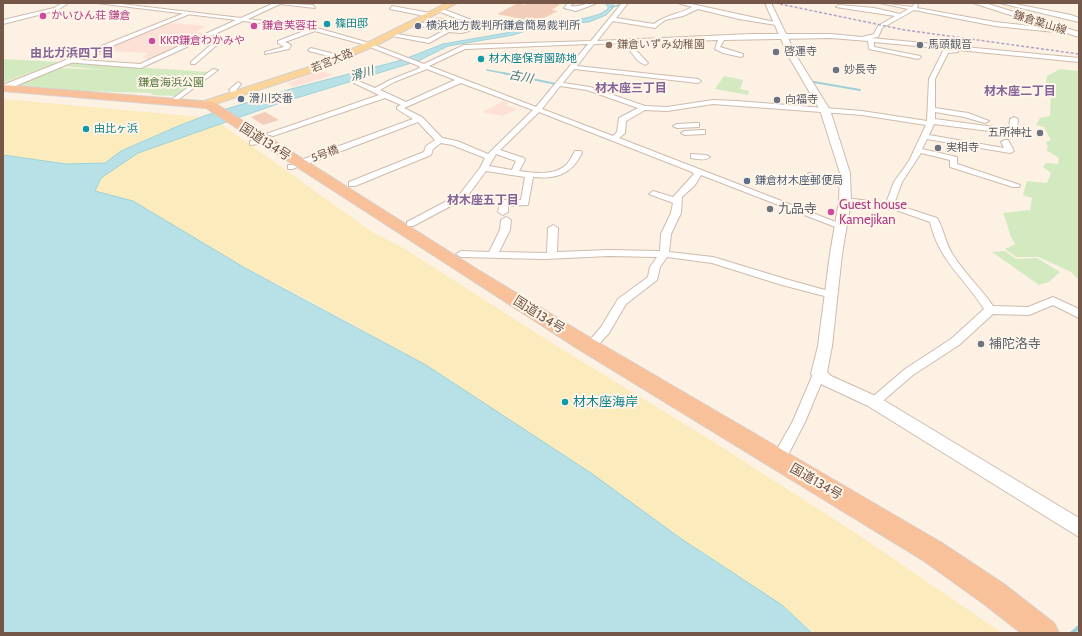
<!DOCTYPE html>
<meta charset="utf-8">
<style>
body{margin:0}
#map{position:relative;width:1082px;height:636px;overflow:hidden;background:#fcf1e3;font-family:Cabin,sans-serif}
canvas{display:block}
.frame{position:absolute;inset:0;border:4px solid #745749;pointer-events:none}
</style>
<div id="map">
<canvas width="1082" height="636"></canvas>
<div class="frame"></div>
</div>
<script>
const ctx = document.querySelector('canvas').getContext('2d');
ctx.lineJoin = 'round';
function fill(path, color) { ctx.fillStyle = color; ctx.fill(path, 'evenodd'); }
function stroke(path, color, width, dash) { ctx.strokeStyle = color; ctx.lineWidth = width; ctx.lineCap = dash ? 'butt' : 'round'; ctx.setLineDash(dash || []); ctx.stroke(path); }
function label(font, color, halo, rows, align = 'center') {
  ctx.font = font + ' Cabin,"Noto Sans JP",sans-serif'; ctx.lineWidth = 4; ctx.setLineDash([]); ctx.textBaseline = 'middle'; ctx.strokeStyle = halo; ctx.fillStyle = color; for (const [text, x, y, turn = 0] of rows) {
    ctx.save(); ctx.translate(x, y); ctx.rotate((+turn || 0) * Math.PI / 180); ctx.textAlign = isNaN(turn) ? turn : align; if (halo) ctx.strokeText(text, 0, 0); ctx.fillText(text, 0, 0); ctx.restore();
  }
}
const commercial = new Path2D(`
 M172,23L206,26L196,32L208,34L153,59L142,58L148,53L109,51L84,62L75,61Z
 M321,71L334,75L292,87L288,83Z
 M504,101L508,103L506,105L517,109L503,116L482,112Z`);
const green = new Path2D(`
 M3,59L59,62L3,83Z
 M70,63L210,72L176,96L150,95L153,93L47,90L49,88L19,86V83L60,68L107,70L63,66Z
 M1060,69L1079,71V280L1071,272L1039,257H1016L1005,249L1015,244C1010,238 1007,222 1003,213L1030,210L1032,198L1023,195L1027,181L1047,183L1051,173L1043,167L1046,163L1058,164L1059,158L1046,150L1048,147L1046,142L1051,140L1044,127L1036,125L1040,118L1050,116L1051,92L1046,85L1047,76Z
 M724,76L743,80L740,89L749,91L748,95L715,89Z
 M1005,251L1016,259L1037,258L1060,272L1049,282L1039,285L992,252Z`);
const sand = new Path2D(`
 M3,99L201,117L149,138L121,151L105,163L66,164L3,155Z
 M221,124L372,232L405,249L555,345L709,439L857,534L1002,633H814L782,605L680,538L591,473L426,365L302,297L95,191L101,178L138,153Z`);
const water = new Path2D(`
 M605,3H612L614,7L606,15L589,22L544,25L513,35L448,46L418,61L280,103L138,153L101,178L95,191L133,201L245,268L426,365L591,473L680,538L782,605L812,633H3V155L66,164L105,163L121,151L176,127L204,116L291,89L402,60L443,44L506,33L545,21H571L590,17L600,14L608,9V7Z`);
const streamFar2 = new Path2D(`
 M930,3H937
 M611,7L628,3
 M487,70L508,74`);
const streamFar1 = new Path2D(`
 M503,73L556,84
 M808,81L860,90`);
const stream = new Path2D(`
 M1072,633L1079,627`);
const building = new Path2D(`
 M518,3L526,5V3H562L552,10L558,11L536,22L497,14Z
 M437,17L460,21L468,24L453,27L427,22Z
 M265,112L279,120L263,125L251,117Z`);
const minor = new Path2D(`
 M62,3H68L58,10L3,24V20L54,8Z
 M97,3H113L241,18L274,3L313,5L315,8L280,4L248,19L317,28L366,42L424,64L464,45L591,41L622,3H628L616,18L654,24C665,15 680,14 692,7L678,3H687L779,23L776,25L739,19L698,9L683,16L665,20L655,28L613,21L597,41L751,34H831L862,37L874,34L878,26L895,16L836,7L839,5L874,8L900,14L908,9L880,3L912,7L915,3L918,5L917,8L995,22L1067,30L1065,33L995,26L914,10L882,28L878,37L871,38L1079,58V62L958,50V52L948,53L935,79V108L968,113L989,121L985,123L964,117L935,112V119L1009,129L1010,119L1014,117L1018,119L1017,132L1013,134L934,124L929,135L1004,148L1001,142L1005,140H1008L1014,151L1010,153L927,139L922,149L957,157V164L1020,185L1019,187H1013L950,167V160L921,153L902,182L894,204L937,218C944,229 945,243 953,255C964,273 981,288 993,306L1028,307L1053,297L1079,309V318L1053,305L1029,315L993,314L959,345L913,375L878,405L874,407L870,405L868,402L870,399L905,369L951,339L984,309C964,277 939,261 930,222L896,210L845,204L841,201L845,198L886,203L894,182L909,161L926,125L862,115L713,104L667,111L645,110L626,121L625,133L619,138L846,226L844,228H838L701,175L695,185L682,197L681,213L671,234L669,252L713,257L789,280L836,293L837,295L832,298L782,285L712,263L667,257L660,267L657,280L626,304L609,333L600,343H592L590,340L601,327L618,299L648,277L650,267L657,257L609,256L545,259L461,257L456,254L461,251L489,252L500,230L501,220L506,217L511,220L510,230L499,252L547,253L548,228L553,225L558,228L557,252L609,250L660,251L661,234L671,213L673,203L649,194L653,191L673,197L694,174L692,172L539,112L500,150L524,158L525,160L519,171C533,173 555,176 566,165C570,161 572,156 575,151H581L582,153C571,175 556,179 533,177L528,205L508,206V212L503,215L498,212L500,203L504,200H521L525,177L486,171L466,198L413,226H407V222L460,194L480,168L485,158L452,145L441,143L433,149L431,155L355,186H349V182L424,152L426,146L435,140L418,122L307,164H301V160L413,119L397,109V107L401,105L385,98L273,136L266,134L379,95L354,83V81H358L375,88L390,80L420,68L419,66L362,44L315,31L285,42L291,45L289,49L265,54V52L284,47L278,43V41L309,29L243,21L141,68L65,62L64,61L67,59L140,64L236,20ZM831,38L868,41L869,49L918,59L921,57L920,56L874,47V42L949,49L943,51L929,79L927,121L862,111L737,101L713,100L667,107L645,106L590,87L563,83L574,69L698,83L701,81L698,79L577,66L594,44L630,43L627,47L638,61L645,65L648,63L633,47L637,43L718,40L715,49L723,53L741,57L743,56V54L720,47L724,40ZM588,44L536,107L429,66L465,49ZM427,69L455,80L406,102L380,90L394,82ZM461,83L533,110L488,154L457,141L442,138L422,117L404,108ZM560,86L587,90L638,108L619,118L617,132L613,136L542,109ZM496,154L516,161L512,170L489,166Z
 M568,3H574L570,6C580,8 587,1 595,4L576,11L564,8Z
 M1000,3H1010L1071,15L1079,18V22Z
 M392,6L430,13L433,15L430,17L390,9Z
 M440,8L482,24L502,20L505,22L461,33L449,32L429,43L387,35L390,33L428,39L443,31L411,24L413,21L453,29L476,26L438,11Z
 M214,42L219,43L195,64H191V62Z
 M311,48L342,56L343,57L340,59L309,51L308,50Z
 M213,69L218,70L175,102H171V100Z
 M238,82L241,84L236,90L238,94L233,95L229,90Z
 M696,123H699V127L677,128L673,126L677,124Z
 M702,130H705V134L685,135L681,133L685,131Z
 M255,140H258V144L250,145V141Z
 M691,154L706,155L710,157C706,161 697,159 691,158Z
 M288,165H293L297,167L293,169H288Z
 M809,173L848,182L849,184L845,187L806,178L805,176Z
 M819,369L823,371L825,374L805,422L787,457L782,459L777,457L775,453L793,421L813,374L815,371Z`);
const tertiary = new Path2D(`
 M765,3H771L797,57L830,110L850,173L851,201L842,254L832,346L827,372L831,376L880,398L1079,518V537L868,406L821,384L811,374L818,346L830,254L839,201L840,173L820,110L789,57Z
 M187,12L192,13L3,91V85Z`);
const secondary = new Path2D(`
 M973,3H985L1079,32V37Z`);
const primary = new Path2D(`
 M447,3H457L379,44L320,70L209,106H201L199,104L201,102L312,66L373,40Z`);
const trunk = new Path2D(`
 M3,85L213,102L475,268L589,337L942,543L1004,584L1054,623L1059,633H1021L984,604L924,561L575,347L206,108L3,91Z`);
const rail = new Path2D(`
 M775,3L905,30L1079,54`);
const markers = [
 [43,16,4,"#d1479c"],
 [327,24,4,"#0f9aa8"],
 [254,26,4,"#d1479c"],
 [418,26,4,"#5c6f8a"],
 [152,41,4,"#d1479c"],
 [609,45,4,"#8d6e63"],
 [920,45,4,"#6b7280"],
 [776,52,4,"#6b7280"],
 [481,59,4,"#0f9aa8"],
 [836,70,4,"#6b7280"],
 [241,99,4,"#5c6f8a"],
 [777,100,4,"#6b7280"],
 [86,129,4,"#0f9aa8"],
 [1040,133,4,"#6b7280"],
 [938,148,4,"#6b7280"],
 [747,181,4,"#5c6f8a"],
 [770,209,4,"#6b7280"],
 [831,212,4,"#d1479c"],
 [981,344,4,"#6b7280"],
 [565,402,4,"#0f9aa8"]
];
const farHotelnames = [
 ["かいひん荘 鎌倉",51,16],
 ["鎌倉芙蓉荘",262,26],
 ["KKR鎌倉わかみや",160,41]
];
const farStreetnames = [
 ["鎌倉葉山線",1040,23,17],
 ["若宮大路",332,61,-23],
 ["5号橋",325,154,-21]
];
const farCulturenames = [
 ["篠田邸",335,24],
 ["材木座保育園跡地",489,59],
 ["由比ヶ浜",94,129]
];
const farServicenames = [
 ["横浜地方裁判所鎌倉簡易裁判所",426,26],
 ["滑川交番",249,99],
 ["鎌倉材木座郵便局",755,181]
];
const farEducationnames = [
 ["鎌倉いずみ幼稚園",617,45]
];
const farWorshipnames = [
 ["馬頭観音",928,45],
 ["啓運寺",784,52],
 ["妙長寺",844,70],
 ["向福寺",785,100],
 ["五所神社",1032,133,"right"],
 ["実相寺",946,148]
];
const farParknames = [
 ["鎌倉海浜公園",171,83]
];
const farNeighbourhoodnames = [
 ["由比ガ浜四丁目",72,53],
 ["材木座三丁目",631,88],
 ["材木座二丁目",1020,91],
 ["材木座五丁目",483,200]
];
const farWaternames = [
 ["滑川",362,74,-16],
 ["古川",521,77,11]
];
const streetNames = [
 ["国道134号",265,142,33],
 ["国道134号",539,315,32],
 ["国道134号",816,482,30]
];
const hotelNames = [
 ["Guest house",839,205],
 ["Kamejikan",839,220]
];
const worshipNames = [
 ["九品寺",778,209],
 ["補陀洛寺",989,344]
];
const cultureNames = [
 ["材木座海岸",573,402]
];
fill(commercial, '#fde0d6');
fill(green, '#d3eac1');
fill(sand, '#fcebbd');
fill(water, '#b7e1e6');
stroke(water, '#9ed1d7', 1);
stroke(streamFar2, '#9ed1d7', 1.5);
stroke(streamFar1, '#9ed1d7', 2);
stroke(stream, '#9ed1d7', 4);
fill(building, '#f2ceba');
stroke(minor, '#cfbbad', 2);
stroke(tertiary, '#cfbbad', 2);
stroke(secondary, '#d2baaa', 2);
stroke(primary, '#d8d0cc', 2);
stroke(trunk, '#d8d0cc', 2);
fill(minor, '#fff');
fill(tertiary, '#fff');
fill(secondary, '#fff');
fill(primary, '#fbd49b');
fill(trunk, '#f9c19a');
stroke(rail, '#b3a2c5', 1.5, [3, 2]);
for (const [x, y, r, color] of markers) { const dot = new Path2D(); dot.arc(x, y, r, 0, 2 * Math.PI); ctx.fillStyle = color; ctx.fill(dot); stroke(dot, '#fff5e9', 1.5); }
label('11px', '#b23c85', '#fff5e9', farHotelnames, 'left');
label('11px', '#745749', '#fff5e9', farStreetnames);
label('11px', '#0d838f', '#fff5e9', farCulturenames, 'left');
label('11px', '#4e5e75', '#fff5e9', farServicenames, 'left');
label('11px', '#785e54', '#fff5e9', farEducationnames, 'left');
label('11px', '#5b616d', '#fff5e9', farWorshipnames, 'left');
label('11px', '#547a41', '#fff5e9', farParknames);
label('bold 12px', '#846498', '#fff5e9', farNeighbourhoodnames);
label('italic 12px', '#3f7881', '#fff5e9', farWaternames);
label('13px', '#745749', '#fff5e9', streetNames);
label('13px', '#b23c85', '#fff5e9', hotelNames, 'left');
label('13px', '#5b616d', '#fff5e9', worshipNames, 'left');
label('13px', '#0d838f', '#fff5e9', cultureNames, 'left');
</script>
